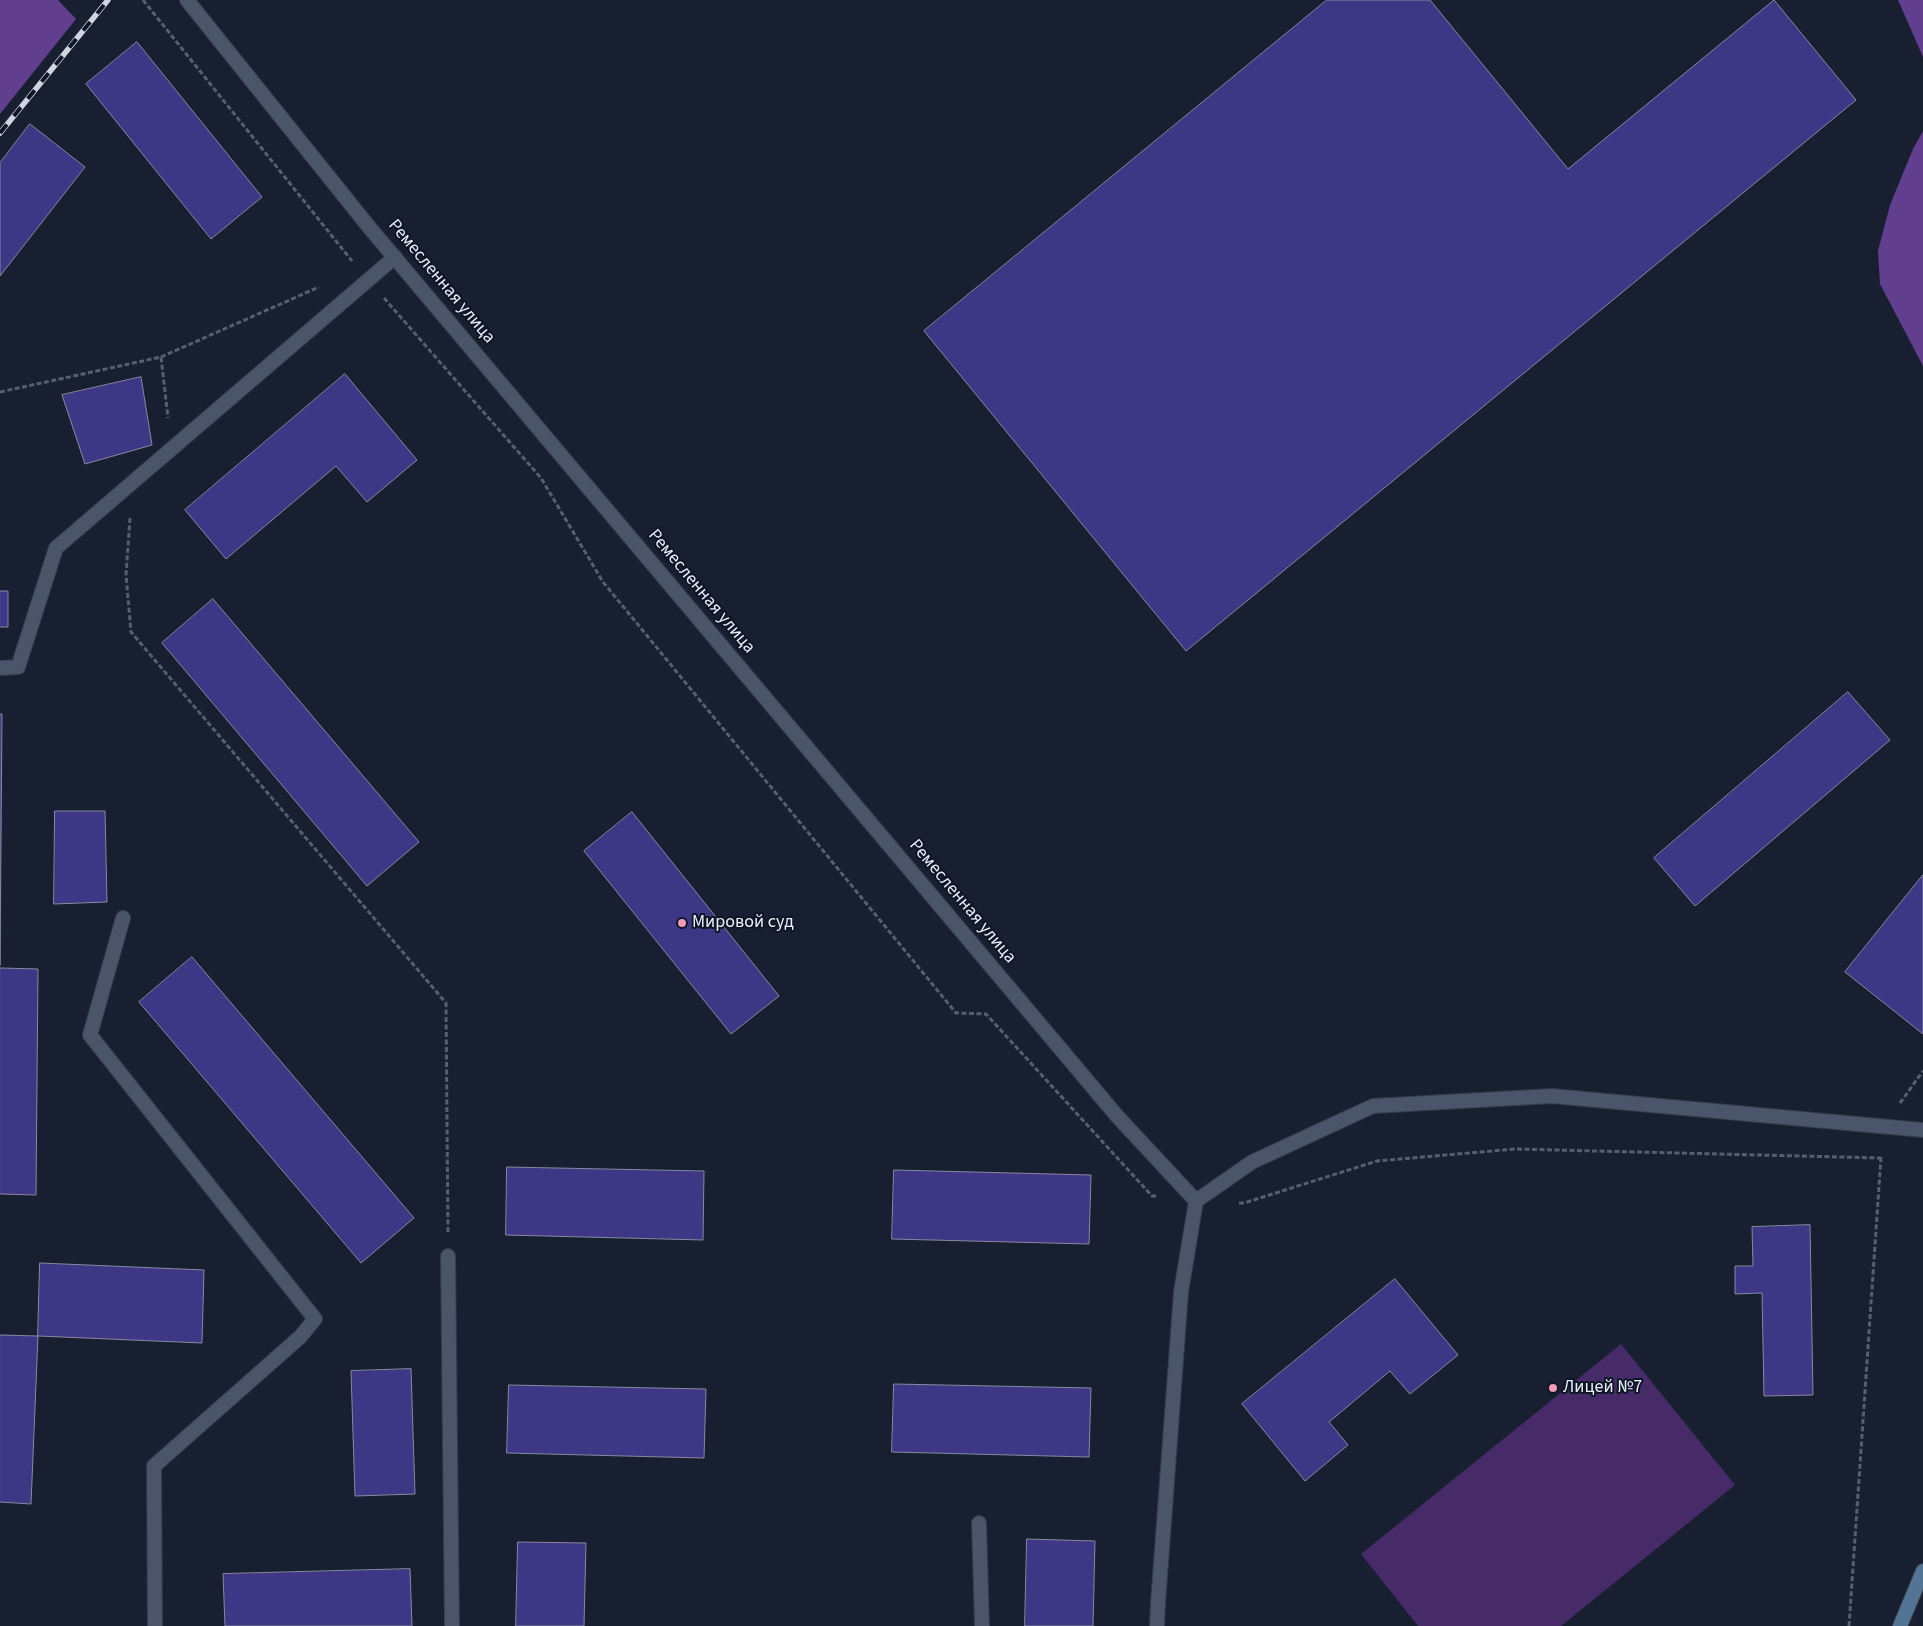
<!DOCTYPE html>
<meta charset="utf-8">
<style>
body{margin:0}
canvas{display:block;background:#171f30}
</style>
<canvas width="1923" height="1626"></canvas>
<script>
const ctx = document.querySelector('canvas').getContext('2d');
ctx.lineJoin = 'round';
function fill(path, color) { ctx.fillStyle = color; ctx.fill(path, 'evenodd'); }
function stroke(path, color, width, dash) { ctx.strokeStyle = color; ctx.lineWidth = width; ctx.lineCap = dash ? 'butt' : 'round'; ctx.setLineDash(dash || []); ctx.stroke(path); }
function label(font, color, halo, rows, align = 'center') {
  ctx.font = font + ' "Source Sans 3",sans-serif'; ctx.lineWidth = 4; ctx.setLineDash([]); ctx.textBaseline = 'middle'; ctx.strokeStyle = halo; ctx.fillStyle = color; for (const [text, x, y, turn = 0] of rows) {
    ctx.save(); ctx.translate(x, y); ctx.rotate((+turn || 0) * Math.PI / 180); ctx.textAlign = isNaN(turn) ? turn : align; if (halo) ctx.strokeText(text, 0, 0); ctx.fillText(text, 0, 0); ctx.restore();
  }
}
const green = new Path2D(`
 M1621,1344L1735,1485L1561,1626H1418L1361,1554Z`);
const forest = new Path2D(`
 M0,0H58L76,19L0,114Z
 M1898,0H1923V57Z
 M1923,131V366L1880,284L1878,251L1890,205L1913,149Z`);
const building = new Path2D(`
 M1327,0H1430L1568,169L1774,0L1856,100L1186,651L924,331Z
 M137,42L262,197L211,239L86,84Z
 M30,124L85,167L0,276V163Z
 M345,374L417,460L367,502L336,466L226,559L185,510Z
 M141,377L152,445L85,464L62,395Z
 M0,591H8V627H0Z
 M213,599L419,842L367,886L162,643Z
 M1848,692L1890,740L1695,906L1654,858Z
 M0,714H2L0,965Z
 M55,811H105L107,902L54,904Z
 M632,812L779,996L731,1034L584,851Z
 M1923,875V1034L1845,972Z
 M192,957L414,1218L361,1263L139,1002Z
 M0,968L38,969L36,1195L0,1194Z
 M507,1167L704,1171L703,1240L506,1235Z
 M894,1170L1091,1175L1089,1244L892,1239Z
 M1810,1225L1813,1395L1764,1396L1762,1293L1735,1294V1266H1753L1752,1227Z
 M40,1263L204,1270L202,1343L38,1336Z
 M1395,1279L1458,1355L1410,1394L1390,1371L1329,1422L1348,1445L1305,1481L1242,1404Z
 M0,1335L38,1336L31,1504L0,1502Z
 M411,1369L415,1494L355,1496L351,1371Z
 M894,1384L1091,1388L1089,1457L892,1452Z
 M509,1385L706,1389L704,1458L507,1453Z
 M1027,1539L1095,1541L1093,1626H1025Z
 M518,1542L586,1543L584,1626H516Z
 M410,1569L412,1626H225L223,1574Z`);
const path = new Path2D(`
 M143,0L352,261
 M384,298L541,478L603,582L956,1013L986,1014L1152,1196H1158
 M161,357L319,287
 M0,392L161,357L168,418
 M130,518L126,575L131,632L446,1003L448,1234
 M1900,1103L1923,1071
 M1239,1203H1244L1377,1161L1515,1149L1881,1158
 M1849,1626L1881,1157`);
const service = new Path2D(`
 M0,668L18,667L56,548L395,257
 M123,918L90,1035L315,1319L300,1337L154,1466L155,1626
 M448,1256L452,1626`);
const minor = new Path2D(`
 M187,0L369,227L1117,1116L1196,1201
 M979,1523L982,1626
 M1157,1626L1158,1603L1181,1292L1196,1201L1252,1162L1373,1106L1552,1096L1923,1130`);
const secondary = new Path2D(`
 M1900,1626L1923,1571`);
const rail = new Path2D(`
 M0,133L108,0`);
const markers = [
 [682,923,5,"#f09ab6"],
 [1553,1388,5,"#f09ab6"]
];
const streetNames = [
 ["Ремесленная улица",441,282,50],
 ["Ремесленная улица",701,592,50],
 ["Ремесленная улица",962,902,50]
];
const poiNames = [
 ["Мировой суд",692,923],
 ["Лицей №7",1563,1388]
];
fill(green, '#462b68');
fill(forest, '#613f8e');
fill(building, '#3d3785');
stroke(building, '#8789a0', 1);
stroke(service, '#353b49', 16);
stroke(minor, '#353b49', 16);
stroke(secondary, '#353b49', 16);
stroke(path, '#575e6d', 3, [5, 2.5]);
stroke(service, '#4b5569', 14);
stroke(minor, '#4b5569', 14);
stroke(secondary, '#547495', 14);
stroke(rail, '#cfd5e1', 5.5);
stroke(rail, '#0e1626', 4, [11]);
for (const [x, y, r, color] of markers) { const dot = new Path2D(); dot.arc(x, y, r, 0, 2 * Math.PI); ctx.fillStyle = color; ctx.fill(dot); stroke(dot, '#0e1626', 2); }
label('18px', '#e8eefa', '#0e1626', streetNames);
label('18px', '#e8eefa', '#0e1626', poiNames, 'left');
</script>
